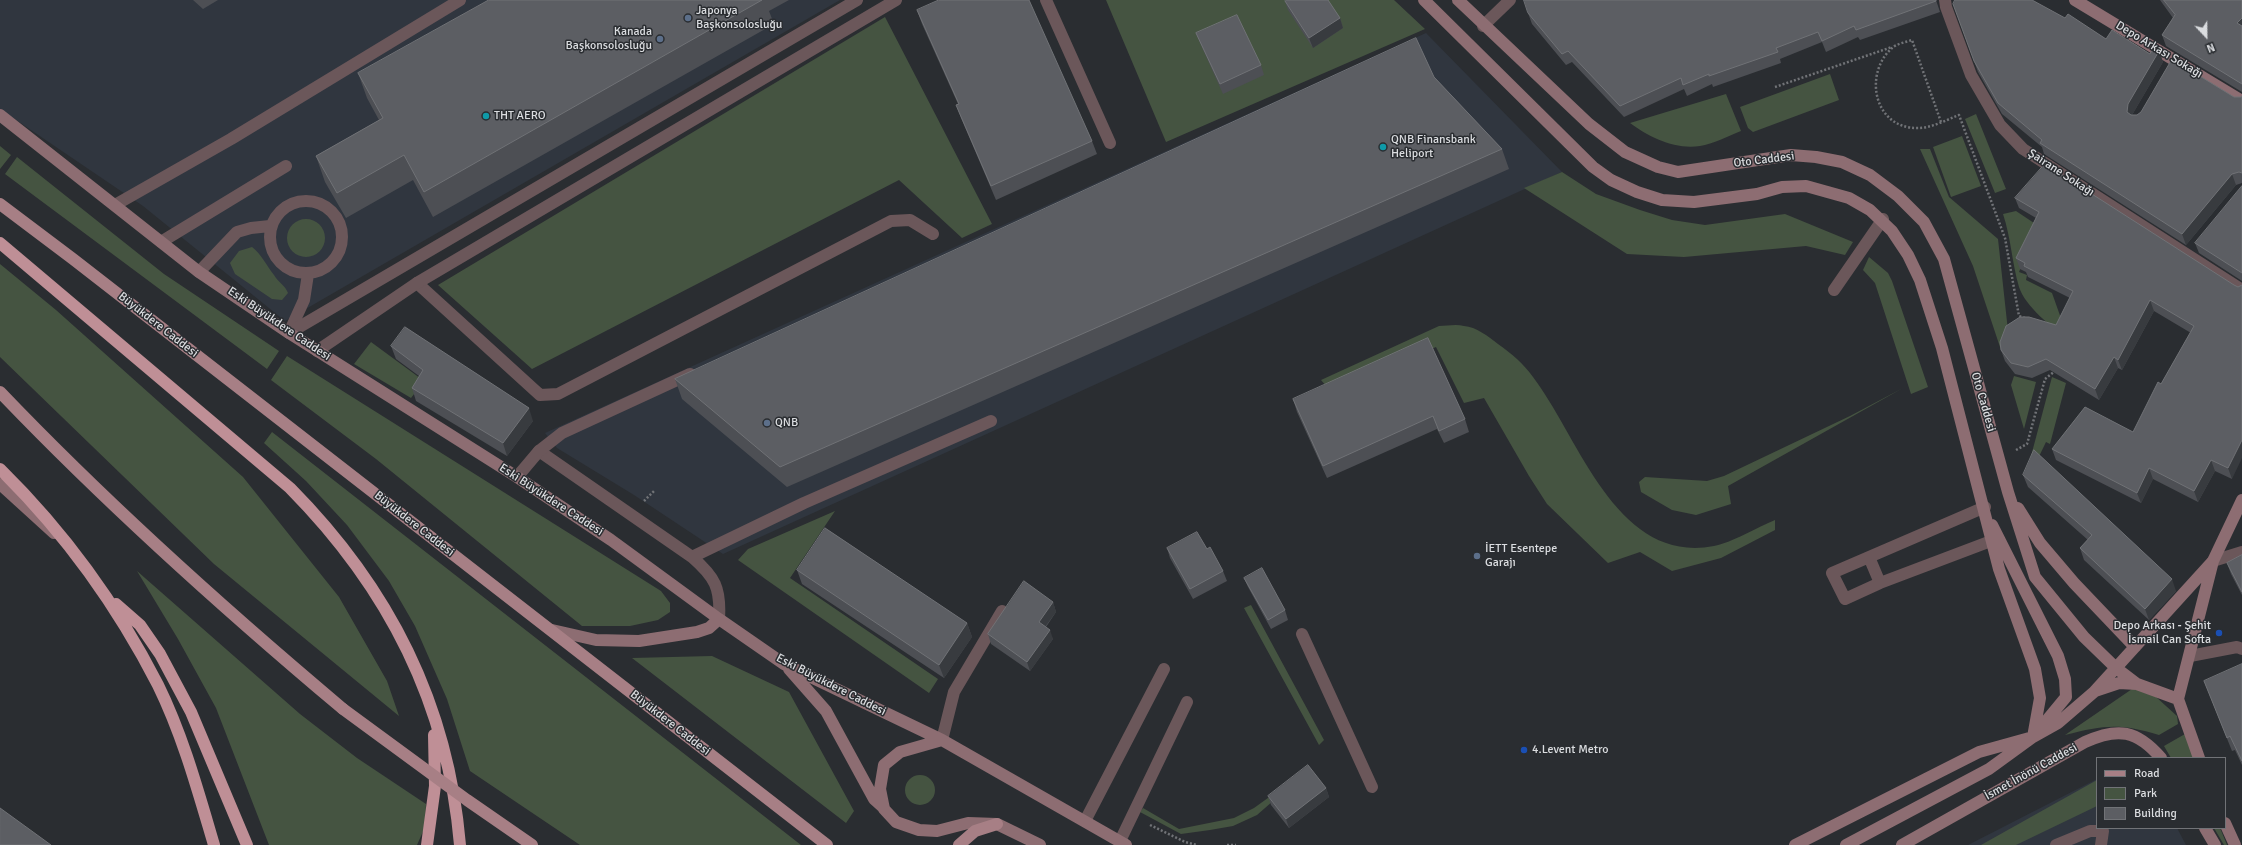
<!DOCTYPE html>
<meta charset="utf-8">
<style>
body{margin:0}
#map{position:relative;width:2242px;height:845px;overflow:hidden;background:#2a2d31;font-family:Signika,sans-serif}
canvas{display:block}
.legend{position:absolute;left:2096px;top:757px;width:130px;height:72px;box-sizing:border-box;background:#2a2d31;border:1px solid #717377;margin:0;padding:5px 7px;list-style:none;font-size:12px;color:#dbdde0}
.legend li{display:flex;align-items:center;gap:8px;height:20px}
.legend b{width:20px;border:1px solid #717377}
.north{position:absolute;left:2186px;top:16px;width:40px;height:40px;-webkit-text-stroke:3px #2a2d31;paint-order:stroke;rotate:158deg;font-size:11px;font-weight:700;line-height:16px;text-align:center;color:#dbdde0}
.north::after{content:'';display:block;margin:auto;width:14px;height:18px;background:#dbdde0;clip-path:polygon(50% 0,100% 100%,50% 72%,0 100%)}
</style>
<div id="map">
<canvas width="2242" height="845"></canvas>
<ul class="legend">
<li><b style="height:5px;background:#a77f85"></b>Road</li>
<li><b style="height:11px;background:#455441"></b>Park</li>
<li><b style="height:11px;background:#5c5e63"></b>Building</li>
</ul>
<div class="north">N</div>
</div>
<script>
const ctx = document.querySelector('canvas').getContext('2d');
ctx.lineJoin = 'round';
function fill(path, color) { ctx.fillStyle = color; ctx.fill(path, 'evenodd'); }
function stroke(path, color, width, dash) { ctx.strokeStyle = color; ctx.lineWidth = width; ctx.lineCap = dash ? 'butt' : 'round'; ctx.setLineDash(dash || []); ctx.stroke(path); }
function label(font, color, halo, rows, align = 'center') {
  ctx.font = font + ' Signika,sans-serif'; ctx.lineWidth = 3; ctx.setLineDash([]); ctx.textBaseline = 'middle'; ctx.strokeStyle = halo; ctx.fillStyle = color; for (const [text, x, y, turn = 0] of rows) {
    ctx.save(); ctx.translate(x, y); ctx.rotate((+turn || 0) * Math.PI / 180); ctx.textAlign = isNaN(turn) ? turn : align; if (halo) ctx.strokeText(text, 0, 0); ctx.fillText(text, 0, 0); ctx.restore();
  }
}
const built = new Path2D(`
 M0,0H840L285,321L143,206L0,109Z
 M1426,33L1562,172L723,554L634,495L557,448L545,433Z
 M2097,779V828H2177L2186,845H1968Z`);
const green = new Path2D(`
 M1106,0H1394L1425,29L1166,142Z
 M885,17L992,224L962,238L899,180L532,369L438,285Z
 M1830,74L1839,100L1753,132L1748,128L1740,107Z
 M1726,94L1741,131C1728,136 1713,144 1700,146C1675,150 1649,137 1630,123Z
 M1976,114L2006,189L1995,193L1965,119Z
 M1962,136L1981,186L1951,197L1933,147Z
 M0,146L11,155L0,169Z
 M1920,149H1930L1949,197L1998,239L2008,331L2000,347L1973,266Z
 M17,157L164,274L279,351L267,369L5,174Z
 M1562,172L1596,194L1640,210L1672,220L1705,225L1785,214L1853,242L1845,255L1806,246L1684,257L1627,254L1524,188Z
 M2016,211L2052,235L2032,241L2019,272L2027,275L2026,280L2052,293L2068,338C2052,328 2025,306 2019,287C2012,263 2011,238 2003,214Z
 M287 238a19 19 0 1 1 38 0a19 19 0 1 1-38 0Z
 M252,247C262,255 266,265 274,275C278,282 285,285 288,293L282,300L272,299L235,274L230,263L239,251Z
 M1869,257L1888,273L1892,281L1928,387L1911,394L1875,283L1863,270Z
 M0,264L56,310L243,477L339,597L387,681L399,716L214,564L0,357Z
 M1439,326C1447,326 1456,324 1464,326C1476,327 1488,336 1498,344C1511,353 1524,364 1533,377C1579,437 1616,565 1714,546C1731,543 1758,527 1775,520V530L1721,558L1672,571L1640,552L1608,563L1547,504L1529,476L1484,398L1464,403L1436,347L1364,378L1327,387L1321,380Z
 M371,342L424,381L411,398L354,364Z
 M287,356L661,591L670,603V612L658,620L630,626H582L376,459L271,380Z
 M2014,376L2036,382L2024,429L2011,385Z
 M2052,377L2066,383L2050,444L2046,442L2032,471L2030,460Z
 M1903,388L1728,486L1731,504L1696,515L1672,510L1641,492L1639,482L1645,477L1707,481L1724,476L1850,416Z
 M272,432L801,845H580L470,771L447,699L415,626L389,581L347,525L306,481L264,443Z
 M835,511L790,578L938,679L929,693L738,560L748,549Z
 M137,571L300,714L357,758L426,804L425,827L417,845H269L216,708L178,639Z
 M1251,605L1324,740L1319,745L1244,608Z
 M712,656L789,692L854,811L846,823L632,658Z
 M2140,688L2155,696L2177,716L2178,724L2159,735C2120,723 2104,725 2065,735L2132,689Z
 M2185,734L2194,758H2171L2164,746Z
 M905 790a15 15 0 1 1 30 0a15 15 0 1 1-30 0Z
 M2097,780V806L2016,845H1981Z
 M1286,785L1289,787L1257,815L1233,826L1210,830L1181,834L1140,812L1143,808L1179,829L1234,818L1254,808Z
 M2214,828H2220L2227,845H2224Z`);
const path = new Path2D(`
 M1775,87L1892,47
 M1941,122L1912,40C1906,42 1896,44 1892,48C1863,74 1874,129 1918,128C1932,128 1946,120 1959,115L2005,238L2019,316L2025,318
 M2016,450L2027,444L2045,379L2055,371
 M644,501L655,490
 M1150,825L1185,842L1197,845
 M1227,845H1236`);
const lane = new Path2D(`
 M1046,0L1110,143
 M270 237a36 36 0 1 1 72 0a36 36 0 1 1-72 0Z
 M115,205L231,139L460,0
 M161,242L286,166
 M199,272L237,232L251,228L270,226
 M417,283L540,395L558,394L891,221L910,220L933,234
 M1834,290L1883,219
 M289,333L304,300L308,274
 M539,451L692,557C715,577 721,588 719,619
 M1985,507L1832,573L1845,599L1880,583L1991,541
 M692,557L804,503L991,421
 M1869,557L1880,583
 M1302,634L1372,787
 M942,740L954,692L1002,611
 M1085,821L1164,669
 M1120,841L1187,702
 M2056,845L2090,831H2103L2101,845`);
const street = new Path2D(`
 M1945,0L1946,7L1971,75L2000,125L2023,149L2242,290
 M1483,26L1510,0
 M289,333L857,0
 M317,351L417,283L896,0
 M517,477L539,451L562,433L690,374
 M2213,561L2242,552
 M2190,656L2237,647L2242,649`);
const secondary = new Path2D(`
 M1424,0L1593,167L1611,180L1637,192L1662,200L1694,202L1757,194L1782,187L1806,186L1849,198L1870,210L1892,231L1908,255L1920,280L1942,348L1999,569L2035,669L2040,698L2033,737
 M1458,0L1589,124L1625,152L1658,167L1678,172L1791,155L1816,157L1842,162L1870,175L1898,196L1924,222L1944,259L2008,492L2035,577L2084,637L2116,668L2137,684L2178,699
 M2075,0L2242,101
 M0,115L199,272L289,333L517,477L611,540L719,619L784,664L942,740L1126,845
 M0,484L54,533
 M2018,508L2040,543L2074,583L2135,647
 M552,630L596,640L639,641L697,632L709,628L719,619
 M789,669L826,711L874,799L884,808
 M2095,691L2119,683L2137,684
 M942,740L900,752L884,765L880,789L884,809L896,822L919,830L937,831L968,823L997,824L1040,845
 M2199,758L2178,699L2213,561L2242,500
 M2225,823L2235,845
 M2205,828L2215,845
 M1795,845L1979,752L2033,737L2066,697L2065,679L2058,656L1992,525
 M1846,845L1989,769L2033,737L2058,723L2094,692L2213,561
 M1902,845L2085,742C2118,727 2137,730 2161,758`);
const primary = new Path2D(`
 M0,204L73,259L827,845
 M0,392C108,505 224,609 343,709
 M959,845L975,831L997,824`);
const highway = new Path2D(`
 M0,243L290,488C389,588 448,704 460,845
 M0,469C64,532 117,605 158,685C183,736 198,791 214,845
 M116,604L140,625L160,654L191,712L247,845
 M427,845L435,786L434,735`);
const primaryBridge = new Path2D(`
 M343,709L467,800L532,845`);
const wall = new Path2D(`
 M193,0H218L203,9Z
 M489,0H789L769,11L774,24L433,217L413,180L346,218L325,182L316,156L379,120L367,98L358,73Z
 M1936,0L1940,12L1860,40L1858,37L1826,52L1822,42L1780,59L1781,63L1713,87L1712,84L1687,96L1684,89L1624,117L1572,62L1566,65L1532,24L1528,13Z
 M2160,0H2242V92L2166,46L2162,35L2173,18Z
 M1285,1L1340,18L1343,28L1313,48L1288,10Z
 M1953,4L2065,18L2106,39L2150,54L2159,51L2163,62L2132,115H2137L2234,97H2241L2242,96V183L2236,185L2186,245L2044,154L2042,147L2002,114L1978,72Z
 M917,10L1092,141L1097,154L996,200L961,118L956,105L958,104L922,24Z
 M1196,33L1261,65L1264,75L1223,94L1200,43Z
 M1434,77L1502,149L1509,169L787,487L682,399L675,379Z
 M2242,186V281L2199,253L2195,243Z
 M2015,198L2238,287L2232,479L2215,471L2198,502L2153,479L2141,503L2056,460L2052,449L2133,432L2191,333L2154,311L2122,370L2118,368L2099,400L2050,370L2032,378L2015,374L2005,361L2001,350L2056,325L2070,298L2028,277L2026,272L2020,269L2016,258L2036,218L2019,208Z
 M391,346L533,421L507,456L416,401L412,388L419,376L396,359Z
 M1293,399L1465,419L1469,432L1444,443L1437,429L1327,478L1297,412Z
 M2023,475L2176,591L2149,620L2084,560L2080,548L2088,540L2028,487Z
 M1167,548L1207,549L1223,571L1227,581L1193,599L1170,558Z
 M2242,555V595L2231,574L2227,563Z
 M797,570L967,623L972,637L944,678L802,584Z
 M1244,578L1285,610L1288,620L1271,629L1248,587Z
 M1053,602L1056,612L1046,627L1053,639L1030,671L991,644L988,634Z
 M2242,664V765L2235,750L2232,751L2204,681Z
 M1326,788L1329,797L1289,828L1271,805L1268,796Z`);
const shadedWall = new Path2D(`
 M1340,18L1343,28L1313,48L1309,38Z
 M2242,18V33L2237,23Z
 M2159,51L2163,62L2132,115L2127,112L2128,104Z
 M2232,174L2236,185L2186,245L2182,234Z
 M2150,300L2154,311L2122,370L2118,360Z
 M2114,357L2118,368L2099,400L2095,389Z
 M529,408L533,421L507,456L503,443Z
 M2242,440V458L2232,479L2228,468Z
 M2211,460L2215,471L2198,502L2194,491Z
 M2149,468L2153,479L2141,503L2137,493Z
 M2172,579L2176,591L2149,620L2145,609Z
 M1053,602L1056,612L1042,631L1039,622Z
 M967,623L972,637L944,678L939,665Z
 M1050,630L1053,639L1030,671L1027,662Z
 M1326,788L1329,797L1289,828L1286,819Z`);
const building = new Path2D(`
 M489,0H762L424,192L404,155L337,193L316,156L383,118L358,73Z
 M939,0H1029L1092,141L991,186L956,105L959,104L917,10Z
 M1286,0H1328L1340,18L1309,38L1285,1Z
 M1524,0H1936V1L1856,30L1854,26L1822,41L1818,32L1776,48L1778,52L1709,76V74L1683,85L1681,78L1620,106L1568,51L1562,54L1528,13Z
 M1955,0H2032L2065,18L2068,14L2106,39L2112,30L2150,54L2153,48L2159,51L2128,104L2127,112L2131,115H2137L2141,112L2172,59L2234,97H2241L2242,96V173L2239,172L2232,174L2182,234L2040,143L2042,140L1998,103L1974,61L1953,4Z
 M2164,0H2242V18L2237,23L2242,26V84L2162,35L2175,15Z
 M1237,15L1261,65L1220,84L1196,33Z
 M1416,38L1434,77L1502,149L780,467L675,379Z
 M2045,164L2234,285L2238,287L2242,285V440L2228,468L2211,460L2194,491L2149,468L2137,493L2052,449L2085,407L2133,432L2158,382L2161,384L2194,326L2150,300L2118,360L2114,357L2095,389L2046,359L2028,367L2011,363L2001,350L2000,342L2006,326L2020,317H2029L2056,325L2073,291L2024,266L2025,263L2016,258L2039,212L2015,198Z
 M2242,186V273L2195,243Z
 M405,327L529,408L503,443L412,388L423,370L391,346Z
 M1428,338L1465,419L1439,431L1433,416L1323,466L1293,399Z
 M2034,450L2172,579L2145,609L2080,548L2092,535L2023,475Z
 M825,528L967,623L939,665L797,570Z
 M1197,532L1207,549L1210,547L1223,571L1190,589L1167,548Z
 M2242,555V592L2227,563Z
 M1262,568L1285,610L1268,620L1244,578Z
 M1024,581L1053,602L1039,622L1050,630L1027,662L988,634Z
 M2242,664V761L2230,736L2227,738L2204,681Z
 M1308,765L1326,788L1286,819L1268,796Z
 M0,808L51,845H0Z`);
const markers = [
 [688,18,4,"#5c6f8a"],
 [660,39,4,"#5c6f8a"],
 [486,116,4,"#0f9aa8"],
 [1383,147,4,"#0f9aa8"],
 [767,423,4,"#5c6f8a"],
 [1477,556,4,"#5c6f8a"],
 [2219,633,4,"#1a4fb4"],
 [1524,750,4,"#1a4fb4"]
];
const poiNames = [
 ["Japonya",696,11],
 ["Başkonsolosluğu",696,25],
 ["Kanada",652,32,"right"],
 ["Başkonsolosluğu",652,46,"right"],
 ["THT AERO",494,116],
 ["QNB Finansbank",1391,140],
 ["Heliport",1391,154],
 ["QNB",775,423],
 ["İETT Esentepe",1485,549],
 ["Garajı",1485,563],
 ["Depo Arkası - Şehit",2211,626,"right"],
 ["İsmail Can Softa",2211,640,"right"],
 ["4.Levent Metro",1532,750]
];
const streetNames = [
 ["Depo Arkası Sokağı",2159,50,31],
 ["Oto Caddesi",1764,160,-7],
 ["Şairane Sokağı",2061,173,33],
 ["Eski Büyükdere Caddesi",279,324,34],
 ["Büyükdere Caddesi",158,325,38],
 ["Oto Caddesi",1983,402,74],
 ["Eski Büyükdere Caddesi",551,500,33],
 ["Büyükdere Caddesi",414,524,38],
 ["Eski Büyükdere Caddesi",831,685,27],
 ["Büyükdere Caddesi",670,723,38],
 ["İsmet İnönü Caddesi",2031,772,-29]
];
fill(built, '#30363f');
fill(green, '#455441');
stroke(path, '#717377', 2.5, [2, 2]);
stroke(lane, '#6b575a', 12);
stroke(street, '#6b575a', 12);
stroke(secondary, '#8d6d72', 12);
stroke(primary, '#a77f85', 12);
stroke(highway, '#bf8f96', 12);
stroke(primaryBridge, '#a77f85', 12);
fill(wall, '#4d4f54');
fill(shadedWall, '#383b3f');
fill(building, '#5c5e63');
stroke(building, '#707276', 1);
for (const [x, y, r, color] of markers) { const dot = new Path2D(); dot.arc(x, y, r, 0, 2 * Math.PI); ctx.fillStyle = color; ctx.fill(dot); stroke(dot, '#2a2d31', 1.5); }
label('12px', '#dbdde0', '#2a2d31', poiNames, 'left');
label('12px', '#dbdde0', '#2a2d31', streetNames);
</script>
